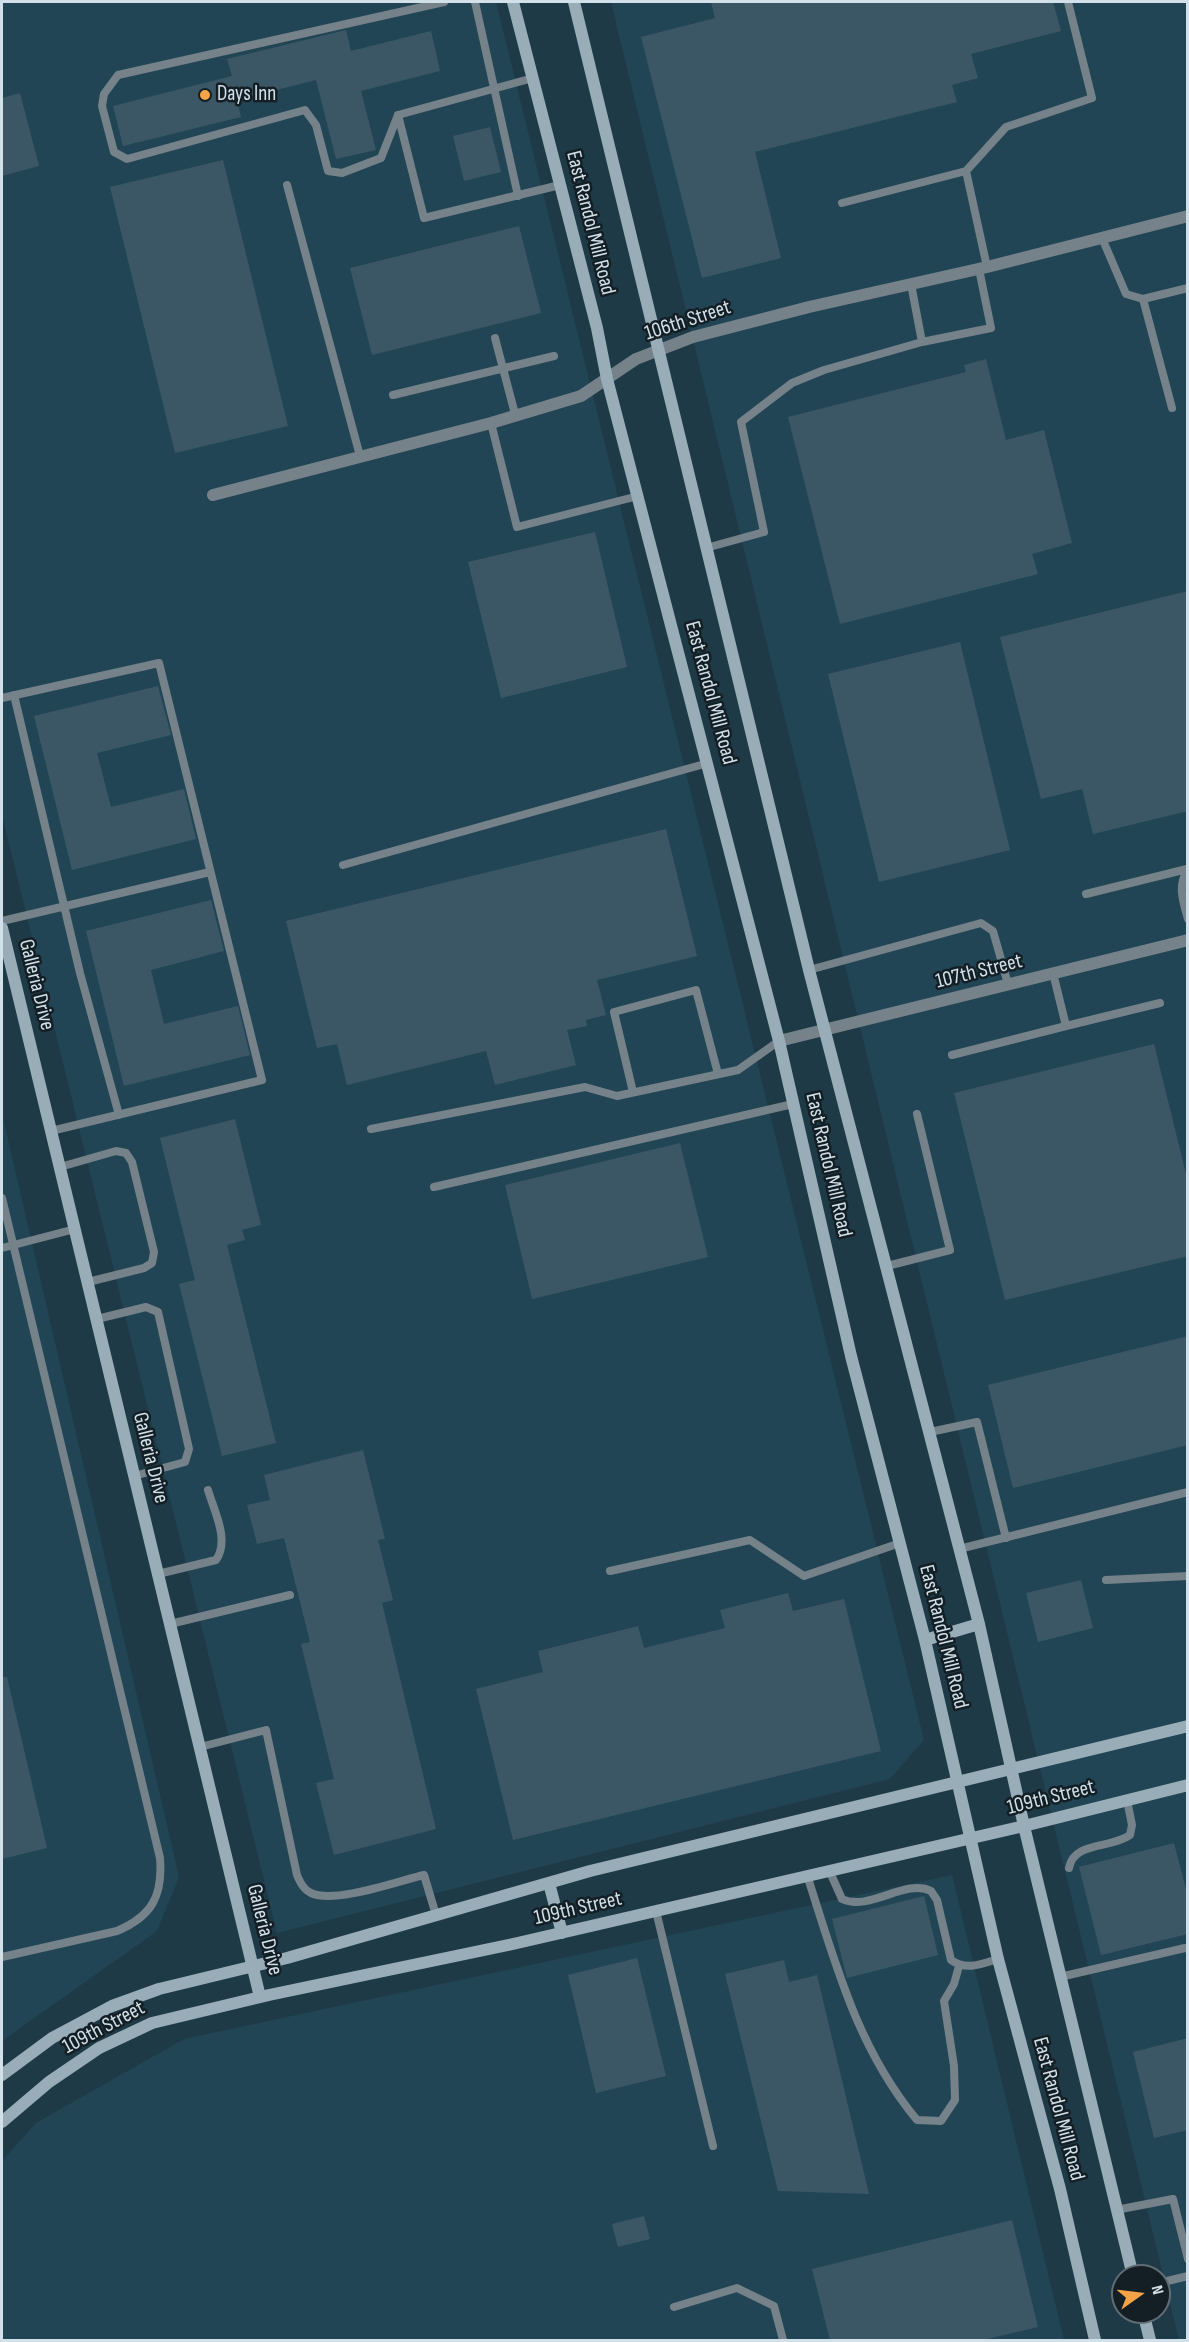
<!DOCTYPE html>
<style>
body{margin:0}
#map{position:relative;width:1189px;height:2342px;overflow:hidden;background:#1f3a47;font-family:"Sofia Sans Condensed",sans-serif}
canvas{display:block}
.frame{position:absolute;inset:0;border:3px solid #d2e1e9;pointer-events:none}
.north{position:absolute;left:1111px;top:2264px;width:60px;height:60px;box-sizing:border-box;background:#141f25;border:2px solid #606d73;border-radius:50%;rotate:76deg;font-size:16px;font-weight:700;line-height:24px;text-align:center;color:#d2e1e9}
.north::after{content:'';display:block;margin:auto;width:21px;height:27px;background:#f6a247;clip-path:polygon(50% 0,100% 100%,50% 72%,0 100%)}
</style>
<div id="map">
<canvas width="1189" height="2342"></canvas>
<div class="frame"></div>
<div class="north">N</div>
</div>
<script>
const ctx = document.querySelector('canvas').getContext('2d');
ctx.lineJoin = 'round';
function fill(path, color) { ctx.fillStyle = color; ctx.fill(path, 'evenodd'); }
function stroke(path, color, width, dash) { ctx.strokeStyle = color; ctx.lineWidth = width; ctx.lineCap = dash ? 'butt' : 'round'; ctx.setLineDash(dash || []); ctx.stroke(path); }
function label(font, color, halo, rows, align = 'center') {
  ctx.font = font + ' "Sofia Sans Condensed",sans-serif'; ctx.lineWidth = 5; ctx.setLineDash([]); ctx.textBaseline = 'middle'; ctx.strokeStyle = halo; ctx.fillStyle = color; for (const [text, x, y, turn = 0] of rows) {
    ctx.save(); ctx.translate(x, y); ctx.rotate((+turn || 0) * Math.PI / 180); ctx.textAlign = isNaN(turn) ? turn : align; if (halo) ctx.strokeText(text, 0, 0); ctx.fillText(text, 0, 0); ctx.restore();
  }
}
const built = new Path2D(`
 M2,2H496L924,1740L890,1779L277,1933L2,815Z
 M611,2H1187V2340H1179Z
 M2,1114L179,1877L157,1931L2,2041Z
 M952,1875L1064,2340H2V2161L36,2123L184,2039Z`);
const building = new Path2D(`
 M711,2H1053L1061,31L971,54L978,78L952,85L957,102L755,152L781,258L702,278L641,37L715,18Z
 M346,30L351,51L431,31L440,71L361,91L376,150L336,159L316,80L237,100L241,117L123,146L113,106L232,76L227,59Z
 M20,93L39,166L2,176V98Z
 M490,127L501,172L464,181L453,136Z
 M223,160L288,426L175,453L110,187Z
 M519,226L541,313L372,355L350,268Z
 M986,359L1006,440L1044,430L1072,543L1032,554L1038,574L840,624L788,417L966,372L964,365Z
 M595,532L627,667L501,698L468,562Z
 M1188,591V811L1093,834L1082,789L1041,799L1000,637Z
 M960,642L1010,850L879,882L828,674Z
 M158,686L171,735L97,753L111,807L184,789L196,839L72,870L34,716Z
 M666,829L697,956L597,980L606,1015L586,1020L587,1026L567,1030L576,1065L495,1085L486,1051L347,1085L337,1044L317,1048L286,921Z
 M211,900L224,951L151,970L164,1024L238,1006L250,1055L124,1086L86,931Z
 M1154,1044L1188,1182V1256L1005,1300L954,1093Z
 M235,1119L261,1225L242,1230L245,1240L227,1245L276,1443L222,1456L179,1284L195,1280L160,1138Z
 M680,1143L708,1257L532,1299L505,1185Z
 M1188,1336V1445L1013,1488L988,1385Z
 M363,1450L385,1539L378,1540L393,1600L382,1603L436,1829L334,1855L316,1783L334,1779L301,1644L310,1642L284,1538L257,1544L247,1505L270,1500L264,1475Z
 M1081,1580L1093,1628L1038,1642L1026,1593Z
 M788,1593L793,1611L844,1599L881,1751L513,1840L476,1689L543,1672L538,1651L638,1626L644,1648L725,1628L720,1610Z
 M2,1677H7L47,1848L2,1859Z
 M1174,1843L1188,1897V1934L1101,1955L1079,1867Z
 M924,1896L938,1955L847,1978L832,1919Z
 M637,1958L666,2076L596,2093L568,1975Z
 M784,1960L789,1982L817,1975L869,2194L778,2191L725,1974Z
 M1188,2038V2130L1154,2138L1133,2052Z
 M644,2216L650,2239L618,2247L612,2224Z
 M1012,2220L1038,2327L983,2340H830L812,2269Z`);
const lane = new Path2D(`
 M444,2L118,75L104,94L102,106L114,152L127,159L305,110L316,125L328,171L342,173L381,158L398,115L533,78
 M475,2L518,196
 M398,115L424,218L560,185
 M287,185L360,456
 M842,203L966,171
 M1102,238L1126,294L1143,299L1188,288
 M987,267L966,171L1006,127L1092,98L1068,2
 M911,284L922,342
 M1143,299L1172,408
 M495,338L515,414
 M393,395L554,356
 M491,423L517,527L638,496
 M706,548L764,532L741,422L792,383L824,370L922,342L991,328L979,269
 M14,695L80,973L119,1115
 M2,698L159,663L262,1080L51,1131
 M343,865L708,763
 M1188,869C1177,886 1183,901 1188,919
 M1086,894L1187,869
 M2,921L210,872
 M809,970L981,923L993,931L1008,984
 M1053,973L1066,1026L1160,1003
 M952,1055L1066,1026
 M633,1092L614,1012L696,990L718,1074
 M371,1129L585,1087L617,1096L738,1070L779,1041
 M60,1167L116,1151L126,1153L132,1162L154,1252L152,1263L144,1268L88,1282
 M434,1187L793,1104
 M2,1198L160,1858C163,1896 152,1916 117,1931L2,1957
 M2,1248L75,1229
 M887,1266L950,1250L917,1114
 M97,1319L146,1307L158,1312L189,1449L185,1462L134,1476
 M930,1432L977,1422L1006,1538
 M959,1549L1188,1492
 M610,1571L750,1540L804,1576L900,1543
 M158,1574L216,1560C230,1540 214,1511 208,1490
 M1106,1580L1188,1576
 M170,1624L290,1595
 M200,1747L266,1730L297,1875C300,1882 303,1889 311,1893C335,1904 398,1881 424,1875L436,1915
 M1069,1868C1074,1841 1111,1849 1130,1835L1132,1825L1127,1800
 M829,1870L842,1899C869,1912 906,1878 931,1891L937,1900L951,1960C966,1971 982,1964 998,1959
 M807,1875C835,1962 857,2048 917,2120L941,2121L955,2100L954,2066L944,2001L954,1984L959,1966
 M656,1911L713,2146
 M1060,1977L1185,1948
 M1116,2210L1173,2199L1188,2259
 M1159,2283L1188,2276
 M674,2307L737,2288L774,2306L783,2340`);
const street = new Path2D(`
 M213,495L491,423L581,396L636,359L693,337L809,307L987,267L1188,216
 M779,1041L1188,940`);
const secondary = new Path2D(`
 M513,2L597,328L607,379L779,1041L851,1356L925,1640L998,1959L1060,2189L1095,2340
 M574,2L809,970L979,1624L1024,1826L1133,2276
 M2,928L260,1997
 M925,1640L979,1624
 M549,1883L562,1933
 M2,2075L52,2038L112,2006L159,1989L287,1958L590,1871L1188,1726
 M2,2122L49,2082L99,2048L152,2023L269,1995L513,1944L1024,1826L1188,1785
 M1143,2312L1150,2340`);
const markers = [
 [205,95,6,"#f6a247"]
];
const poiNames = [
 ["Days Inn",217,95]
];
const streetNames = [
 ["East Randol Mill Road",590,223,76],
 ["106th Street",688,321,-18],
 ["East Randol Mill Road",710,693,75],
 ["107th Street",979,972,-14],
 ["Galleria Drive",36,985,76],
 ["East Randol Mill Road",828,1165,77],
 ["Galleria Drive",150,1458,76],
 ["East Randol Mill Road",943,1637,76],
 ["109th Street",1051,1798,-14],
 ["109th Street",578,1909,-13],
 ["Galleria Drive",264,1930,76],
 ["109th Street",104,2028,-28],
 ["East Randol Mill Road",1058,2109,75]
];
fill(built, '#224556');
fill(building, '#3b5765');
stroke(lane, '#768289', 8);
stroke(street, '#768289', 12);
stroke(secondary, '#99adb8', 12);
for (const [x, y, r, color] of markers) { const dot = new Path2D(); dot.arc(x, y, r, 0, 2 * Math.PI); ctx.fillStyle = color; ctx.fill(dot); stroke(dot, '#141f25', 2); }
label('21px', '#d2e1e9', '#141f25', poiNames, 'left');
label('21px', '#d2e1e9', '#141f25', streetNames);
</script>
